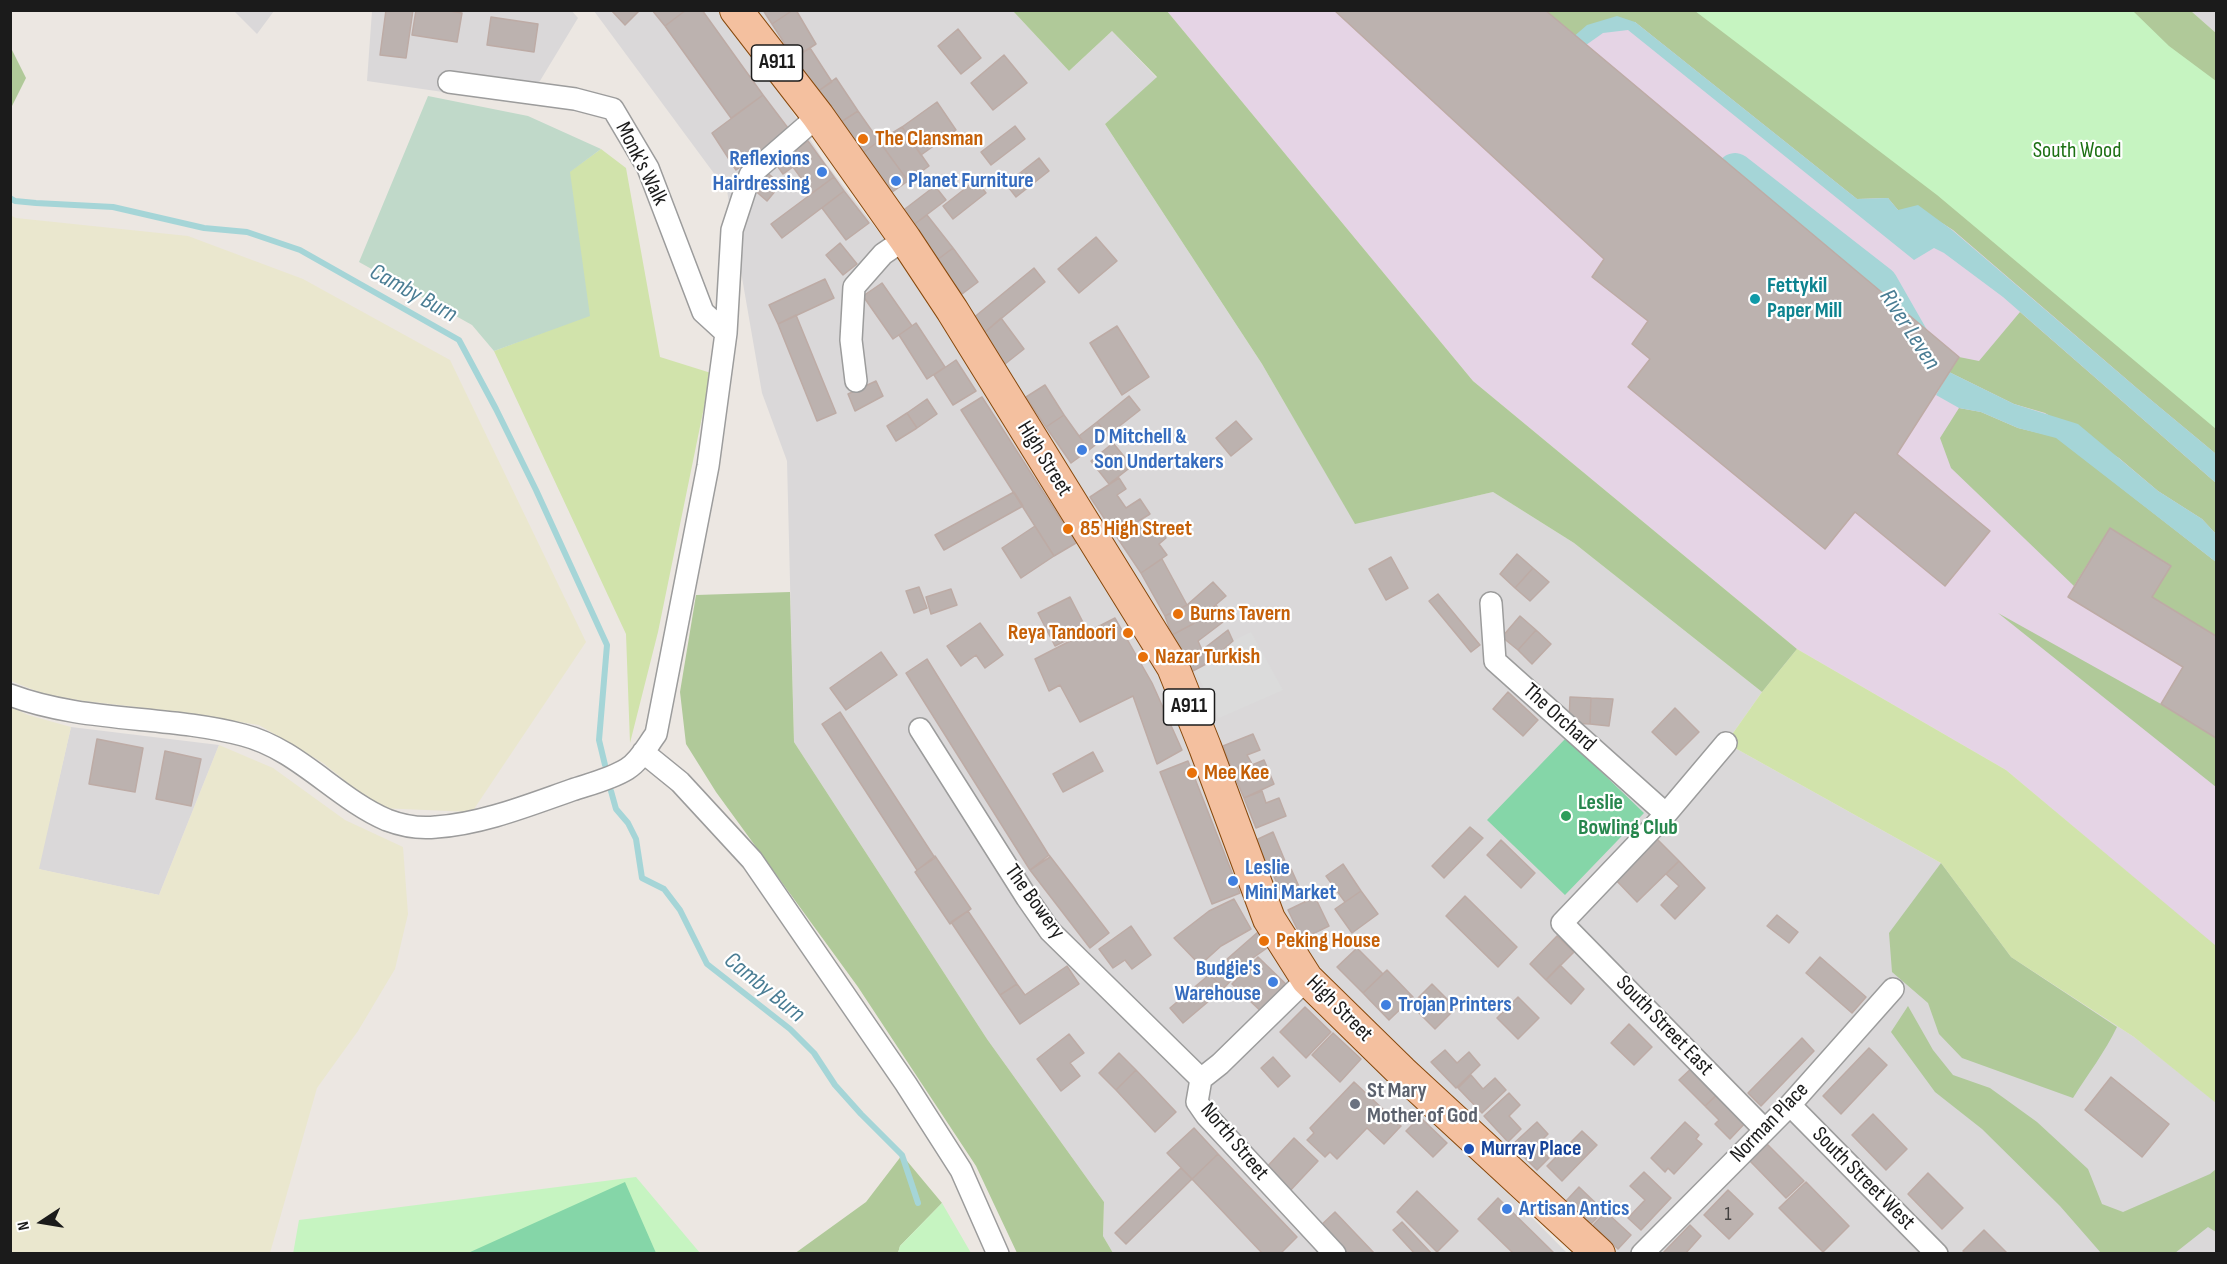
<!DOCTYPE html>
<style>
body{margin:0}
#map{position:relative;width:2227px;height:1264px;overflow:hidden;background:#ece7e2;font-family:"Sofia Sans Condensed",sans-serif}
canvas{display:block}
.frame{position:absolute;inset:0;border:12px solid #1b1b1b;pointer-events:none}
.north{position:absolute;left:12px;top:1192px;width:60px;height:60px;-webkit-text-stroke:4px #fff;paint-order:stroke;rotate:258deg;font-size:16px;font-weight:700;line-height:24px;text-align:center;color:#1b1b1b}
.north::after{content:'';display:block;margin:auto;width:21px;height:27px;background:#1b1b1b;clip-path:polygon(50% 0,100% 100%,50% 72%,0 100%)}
</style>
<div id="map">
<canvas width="2227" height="1264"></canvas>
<div class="frame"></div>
<div class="north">N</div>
</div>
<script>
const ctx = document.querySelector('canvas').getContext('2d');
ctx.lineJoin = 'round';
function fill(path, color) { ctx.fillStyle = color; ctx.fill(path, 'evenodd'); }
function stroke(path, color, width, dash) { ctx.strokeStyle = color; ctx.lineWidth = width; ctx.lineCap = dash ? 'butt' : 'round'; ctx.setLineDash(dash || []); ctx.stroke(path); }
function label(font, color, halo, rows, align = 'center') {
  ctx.font = font + ' "Sofia Sans Condensed",sans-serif'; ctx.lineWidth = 4.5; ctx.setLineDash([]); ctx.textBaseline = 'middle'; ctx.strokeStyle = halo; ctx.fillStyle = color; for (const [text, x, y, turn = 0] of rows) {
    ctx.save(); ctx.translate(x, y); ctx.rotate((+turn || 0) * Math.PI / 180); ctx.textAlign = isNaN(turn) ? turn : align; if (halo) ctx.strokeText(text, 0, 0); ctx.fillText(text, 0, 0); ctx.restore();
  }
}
const residential = new Path2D(`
 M571,10L578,18L526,104L367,81L372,11Z
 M234,11H274L257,34Z
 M594,11H724L734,21L824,161L889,245L1084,542L1168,684L1306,988L1567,1253H1113L1103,1236L1104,1202L987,1039L794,742L787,461L762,393L727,191Z
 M734,11H1013L1069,71L1112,31L1157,78L1105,124L1262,364L1355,523L1493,492L1574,543L1762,692L1726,743L1941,863L2011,957L2134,1037L2216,1102V1253H1608L1296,946L1195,700Z
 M2191,11H2216V33Z
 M71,727L219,745L159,895L38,869Z`);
const industrial = new Path2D(`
 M1167,11H1695L2216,429V947L2006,770L1797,649L1473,381Z`);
const farmland = new Path2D(`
 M10,215L16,218L188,236L303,279L450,360L586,642L472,812L379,808L323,763L259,725L162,710L84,701L44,694L11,681Z
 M11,707L28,715L71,727L39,869L159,895L219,745L273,768L345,820L403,847L408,914L395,969L358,1031L317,1088L270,1253H11Z`);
const grass = new Path2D(`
 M601,149L626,168L660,357L711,373L658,632L630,743L626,634L494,351L589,315L569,172Z
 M1797,649L2006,770L2215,945L2216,947V1103L2134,1037L2011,957L1941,863L1726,743L1762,692Z`);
const forest = new Path2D(`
 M1013,11H1167L1473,381L1797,649L1762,692L1574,543L1493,492L1355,524L1262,364L1105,124L1157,77L1112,31L1069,71Z
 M1545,11H2191L2216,33V454L2139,390L1953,230L1942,223L1898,210L1888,198L1857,199L1635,22L1572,38Z
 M11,48L26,78L11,108H10Z
 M2020,312L2216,483V534L2202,519L2158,491L2119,458L2045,413L2014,404L1949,372L1959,357L1979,361Z
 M1959,408L1981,412L2018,428L2056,437L2216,562V636L2152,597L2170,565L2110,528L2074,586L1951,468L1940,438Z
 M790,592L794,742L987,1039L1104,1202L1103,1236L1113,1253H1017L976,1166L858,987L716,792L686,744L680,692L696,595Z
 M1998,613L2161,704L2216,738V787Z
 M1941,863L2011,957L2117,1027C2105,1052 2088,1074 2073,1098L1962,1058L1939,1034L1928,1003L1892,972L1889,933Z
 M1908,1006L1933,1050L1953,1075L1990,1088L2037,1122L2088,1169L2102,1204L2123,1212L2210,1174L2216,1169V1232L2208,1227L2175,1253H2101L2060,1206L1982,1129L1935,1092L1891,1032Z
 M902,1155L942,1203L900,1246L898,1253L794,1254L866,1202Z`);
const wetland = new Path2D(`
 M428,96L528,116L601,149L570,172L590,316L494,351L472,325L359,262Z`);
const park = new Path2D(`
 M1695,11H2133L2169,46L2216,81V429L1937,195Z
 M636,1177L700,1253L293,1254L299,1220Z
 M942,1203L971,1253H898L900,1246Z`);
const pitch = new Path2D(`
 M1566,738L1644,813L1565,895L1487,820Z
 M625,1182L656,1253H468Z`);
const parking = new Path2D(`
 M1251,632L1283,690L1219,718L1195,670L1206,664L1233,641Z`);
const water = new Path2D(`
 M1617,16L1635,22L1857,199L1888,198L1898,210L1918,205L1952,230L2139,390L2216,454V483L2003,297L1944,253L1934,248L1914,260L1628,30L1603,33L1586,45L1572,38L1587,25Z
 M1949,372L2014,404L2078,424L2158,491L2202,519L2216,534V562L2056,438L2018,428L1981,412L1959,408L1936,395Z`);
const stream = new Path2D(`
 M10,198L15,201L36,203L113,207L204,228L247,232L300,250L459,340L496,409L536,490L607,645L599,740L605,765
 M611,791L616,809L628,823L636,839L642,878L664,889L680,910L707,964L790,1029L814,1053L835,1085L861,1114L902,1155L918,1203`);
const river = new Path2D(`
 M1735,171L1880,284L1912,340`);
const building = new Path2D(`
 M386,10H413L406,58L380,55Z
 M416,10H443L462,13L457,42L412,35Z
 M611,10H640L625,25Z
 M652,10H686L665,26Z
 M686,10H702L763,95L731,118L665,26Z
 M763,10H793L772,24Z
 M793,10H796L816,44L794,58L772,24Z
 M1334,10H1545L1959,357L1897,454L1990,531L1945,586L1855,512L1825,549L1628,387L1650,359L1632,344L1648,321L1592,277L1604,259Z
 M491,17L538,24L534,52L487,45Z
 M958,29L981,58L961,74L938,46Z
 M810,48L832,82L817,92L794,58Z
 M1004,55L1027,83L993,110L971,83Z
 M836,78L858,111L838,124L817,92Z
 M763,95L791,132L736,170L712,133Z
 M937,102L956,130L921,155L902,127Z
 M858,111L879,141L860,155L838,124Z
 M1015,126L1025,139L991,165L981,152Z
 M902,127L929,166L908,181L879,141Z
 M808,141L834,177L812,193L793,167L783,174L776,164Z
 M879,141L908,181L888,195L860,155Z
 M1039,158L1049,171L1016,197L1006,184Z
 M765,171L781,184L767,201L752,188Z
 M834,177L844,191L782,238L771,224Z
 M976,180L986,193L953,219L943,206Z
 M935,186L946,200L912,226L901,212Z
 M844,191L869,223L846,240L822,208Z
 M927,215L953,248L937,260L912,226Z
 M1096,237L1117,261L1079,293L1058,269Z
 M840,243L857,264L843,275L826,255Z
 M953,248L978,282L962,294L937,260Z
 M1034,268L1045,282L984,333L972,319Z
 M825,279L834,298L778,324L769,305Z
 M882,283L912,326L893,339L863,296Z
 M796,315L836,413L817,421L778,324Z
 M1001,318L1024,349L1005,364L983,334Z
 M916,323L945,367L927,379L899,335Z
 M1117,326L1149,377L1122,395L1090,343Z
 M956,360L976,391L953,405L934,375Z
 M876,381L883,396L855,411L848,394Z
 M1045,385L1064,415L1046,427L1026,397Z
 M1129,396L1140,410L1108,435L1097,422Z
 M982,397L1076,543L1054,556L961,410Z
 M927,399L937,414L917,428L907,413Z
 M907,413L917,428L896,441L887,426Z
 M1064,415L1089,450L1071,463L1046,427Z
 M1236,421L1252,439L1231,456L1216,438Z
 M1097,422L1108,435L1089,450L1079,436Z
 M1113,443L1132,466L1109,484L1091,461Z
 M1119,478L1126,489L1117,495L1126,508L1140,499L1150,514L1137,522L1142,529L1154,521L1166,538L1159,544L1167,555L1141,573L1090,497Z
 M1014,492L1023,506L944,550L935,535Z
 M1035,526L1054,556L1021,578L1002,548Z
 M2110,528L2171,566L2152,597L2216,636V738L2161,704L2183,667L2068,597Z
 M1517,554L1533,568L1515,588L1500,574Z
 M1391,557L1408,588L1386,600L1369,569Z
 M1162,559L1187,605L1165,616L1141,573Z
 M1533,568L1549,582L1530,601L1515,588Z
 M1213,582L1226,596L1193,624L1172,635L1165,616L1187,605Z
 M919,587L927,608L914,613L906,591Z
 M951,589L957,605L931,614L926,597Z
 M1438,594L1480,645L1471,652L1429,601Z
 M1070,597L1087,630L1055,646L1038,613Z
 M1216,605L1227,619L1198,641L1202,650L1228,630L1233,641L1206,664L1189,673L1172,635L1193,624Z
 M1520,616L1536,630L1518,650L1502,637Z
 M1115,618L1152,683L1182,750L1157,764L1133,696L1080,722L1060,685L1049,691L1035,659Z
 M980,623L1003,655L985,668L976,655L961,666L947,646Z
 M1536,630L1551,644L1532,664L1518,650Z
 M881,652L897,675L846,710L830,688Z
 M927,659L1050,857L1030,870L906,673Z
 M1508,692L1538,720L1523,736L1493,709Z
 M1570,697L1591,698L1590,724L1569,723Z
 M1591,698L1613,699L1609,726L1590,724Z
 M1675,708L1699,732L1676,755L1652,732Z
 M840,712L935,858L917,870L822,724Z
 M1253,734L1260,750L1247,755L1251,762L1232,770L1223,746Z
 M97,739L143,748L135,792L89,784Z
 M165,751L201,759L191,806L156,799Z
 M1093,752L1103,771L1063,792L1053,774Z
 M1264,760L1274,784L1244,798L1232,770L1251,762L1252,765Z
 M1188,761L1240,893L1212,904L1160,772Z
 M1262,791L1266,803L1279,798L1286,816L1256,828L1244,798Z
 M1470,827L1483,838L1444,878L1432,866Z
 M1273,832L1285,861L1269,869L1256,840Z
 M1654,836L1679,861L1637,902L1613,877Z
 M1501,840L1535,873L1521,888L1487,855Z
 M1049,855L1109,933L1090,948L1030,870Z
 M935,856L971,909L950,924L915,872Z
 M1679,861L1705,888L1675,919L1661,905L1679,886L1666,874Z
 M1288,862L1301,891L1284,899L1271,870Z
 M1343,864L1361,891L1345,902L1326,876Z
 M1361,891L1378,914L1352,933L1335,909Z
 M1465,896L1517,947L1498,967L1446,916Z
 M1315,897L1329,926L1302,939L1288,910Z
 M1234,899L1251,929L1221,946L1200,965L1174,938L1209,911Z
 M968,911L1017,984L1000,995L951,922Z
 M1777,915L1798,932L1789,943L1767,926Z
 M1131,926L1151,955L1132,969L1125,960L1113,968L1099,949Z
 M1258,932L1267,948L1250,960L1223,989L1210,974Z
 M1557,936L1574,952L1546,980L1530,964Z
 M1357,948L1383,974L1363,993L1337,967Z
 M1258,957L1291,989L1266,1016L1232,984Z
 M1820,957L1866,997L1852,1013L1806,973Z
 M1560,965L1584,989L1571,1004L1546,980Z
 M1067,966L1079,984L1020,1024L1000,995L1017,984L1025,995Z
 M1387,970L1413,997L1389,1020L1363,993Z
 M1210,974L1223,989L1183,1023L1170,1008Z
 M1432,984L1456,1008L1435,1029L1411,1005Z
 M1518,997L1539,1018L1518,1039L1497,1018Z
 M1305,1007L1331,1032L1306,1058L1280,1032Z
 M1629,1024L1652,1047L1634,1065L1611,1043Z
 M1333,1033L1361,1059L1340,1082L1312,1055Z
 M1069,1034L1084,1053L1070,1063L1080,1076L1061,1091L1037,1059Z
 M1802,1038L1814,1051L1761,1106L1748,1093Z
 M1869,1048L1887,1065L1841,1114L1823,1096Z
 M1445,1050L1457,1063L1469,1052L1480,1065L1456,1088L1431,1062Z
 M1119,1053L1136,1070L1116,1090L1099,1073Z
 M1273,1057L1290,1076L1278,1087L1261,1068Z
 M1695,1065L1721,1091L1705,1106L1679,1080Z
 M1136,1070L1176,1112L1155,1132L1116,1090Z
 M1471,1075L1483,1089L1495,1078L1506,1090L1482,1113L1458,1088Z
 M2111,1077L2169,1124L2142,1157L2085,1110Z
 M1354,1082L1401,1126L1384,1144L1367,1128L1337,1159L1330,1152L1325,1157L1307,1140L1314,1133L1310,1128Z
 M1721,1091L1749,1119L1730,1139L1715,1124L1719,1120L1705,1106Z
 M1509,1093L1520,1105L1509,1116L1521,1129L1508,1142L1484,1116Z
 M1873,1114L1907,1149L1886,1170L1852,1135Z
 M1420,1117L1447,1143L1433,1157L1406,1131Z
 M1537,1122L1548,1134L1537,1145L1549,1158L1537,1170L1512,1145Z
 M1685,1122L1699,1135L1696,1139L1702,1144L1674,1174L1668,1168L1665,1172L1651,1158Z
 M1194,1128L1218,1154L1192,1179L1167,1153Z
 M1582,1131L1597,1145L1562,1181L1547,1166Z
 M1294,1138L1318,1161L1287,1194L1263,1171Z
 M1767,1144L1804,1181L1786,1198L1750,1161Z
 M1218,1154L1297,1237L1280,1254H1263L1192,1179Z
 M1181,1168L1192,1179L1126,1244L1115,1233Z
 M1644,1172L1671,1198L1641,1230L1628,1218L1645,1200L1630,1186Z
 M1928,1173L1963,1208L1942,1229L1908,1194Z
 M1806,1182L1849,1226L1823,1252L1779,1208Z
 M1579,1187L1604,1211L1591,1224L1566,1201Z
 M1728,1190L1753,1214L1729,1239L1704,1215Z
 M1417,1191L1458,1231L1437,1252L1397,1212Z
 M1498,1198L1555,1254H1514L1478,1219Z
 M1335,1212L1375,1254H1342L1318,1228Z
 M1606,1212L1631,1235L1618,1249L1593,1225Z
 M1402,1222L1432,1254H1415L1393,1230Z
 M1690,1225L1701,1236L1685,1254H1662Z
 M1984,1230L2008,1254H1966L1963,1251Z`);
const street = new Path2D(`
 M449,82L575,99L613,109L648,168L703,312L726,333
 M856,381L851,340L854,287L883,254L905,239
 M1491,603L1495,661L1666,814
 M10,695C85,723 166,715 243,735C298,749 336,798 387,820C403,826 419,829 436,827C482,824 529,805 572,790C590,784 611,779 627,769C640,761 647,746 656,734L708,466L726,333L732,230L750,175L818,116
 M920,729L1027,898L1050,931L1201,1079
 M1726,743L1666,814L1562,923L1765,1130
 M643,752L680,782L752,860L906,1084L961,1170L998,1254
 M1307,979L1220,1064L1201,1079L1197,1102L1206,1115L1335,1254
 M1790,1105L1937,1254
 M1642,1254L1790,1105L1893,989`);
const primary = new Path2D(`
 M736,10L818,116L905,239L952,310L1173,667L1205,747L1269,919L1307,979L1402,1072L1599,1254`);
const markers = [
 [863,139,6,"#e8710a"],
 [822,172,6,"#3f7fe0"],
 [896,181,6,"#3f7fe0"],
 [1755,299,6,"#0f9aa8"],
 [1082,450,6,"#3f7fe0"],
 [1068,529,6,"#e8710a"],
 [1178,614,6,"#e8710a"],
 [1128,633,6,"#e8710a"],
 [1143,657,6,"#e8710a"],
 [1192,773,6,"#e8710a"],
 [1566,816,6,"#2e9e5b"],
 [1233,881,6,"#3f7fe0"],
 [1264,941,6,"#e8710a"],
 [1273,982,6,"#3f7fe0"],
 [1386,1005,6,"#3f7fe0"],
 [1355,1104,6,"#6b7280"],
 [1469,1149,6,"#1a4fb4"],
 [1507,1209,6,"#3f7fe0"]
];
const numberNames = [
 ["1",1728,1215]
];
const shields = [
 [777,63,51],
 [1189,707,51]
];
const shieldNames = [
 ["A911",777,63],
 ["A911",1189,707]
];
const foodNames = [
 ["The Clansman",875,139],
 ["85 High Street",1080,529],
 ["Burns Tavern",1190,614],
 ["Reya Tandoori",1116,633,"right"],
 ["Nazar Turkish",1155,657],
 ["Mee Kee",1204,773],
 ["Peking House",1276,941]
];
const parkNames = [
 ["South Wood",2077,151]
];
const shopNames = [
 ["Reflexions",810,159,"right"],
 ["Hairdressing",810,184,"right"],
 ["Planet Furniture",908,181],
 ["D Mitchell &",1094,437],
 ["Son Undertakers",1094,462],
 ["Leslie",1245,868],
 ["Mini Market",1245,893],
 ["Budgie's",1261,969,"right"],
 ["Warehouse",1261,994,"right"],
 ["Trojan Printers",1398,1005],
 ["Artisan Antics",1519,1209]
];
const streetNames = [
 ["Monk's Walk",641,164,63],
 ["High Street",1044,459,58],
 ["The Orchard",1559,718,42],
 ["The Bowery",1034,902,54],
 ["High Street",1339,1009,45],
 ["South Street East",1664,1026,46],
 ["Norman Place",1770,1123,-46],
 ["North Street",1234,1142,50],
 ["South Street West",1863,1179,45]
];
const cultureNames = [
 ["Fettykil",1767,286],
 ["Paper Mill",1767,311]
];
const leisureNames = [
 ["Leslie",1578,803],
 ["Bowling Club",1578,828]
];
const worshipNames = [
 ["St Mary",1367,1091],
 ["Mother of God",1367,1116]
];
const transitNames = [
 ["Murray Place",1481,1149]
];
const waterNames = [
 ["Camby Burn",413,294,29],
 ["River Leven",1909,330,57],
 ["Camby Burn",764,988,39]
];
fill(residential, '#dad8d9');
fill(industrial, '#e5d4e5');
fill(farmland, '#eae7ce');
fill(grass, '#d1e3ab');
fill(forest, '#b0c999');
fill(wetland, '#c0d9c9');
fill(park, '#c6f4c1');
fill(pitch, '#85d6a8');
fill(parking, '#dbdbdb');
fill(water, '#a5d5d7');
stroke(stream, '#a5d5d7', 6);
stroke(river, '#a5d5d7', 36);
fill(building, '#bcb2af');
stroke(building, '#bdaba5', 1.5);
stroke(street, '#9c9c9c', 24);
stroke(primary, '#88480b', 34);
stroke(street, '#fff', 21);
stroke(primary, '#f4c09f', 32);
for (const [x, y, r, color] of markers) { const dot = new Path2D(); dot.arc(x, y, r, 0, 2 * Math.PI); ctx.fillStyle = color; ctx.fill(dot); stroke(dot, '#fff', 2); }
label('20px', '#434140', null, numberNames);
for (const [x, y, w] of shields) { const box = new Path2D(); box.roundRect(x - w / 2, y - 18, w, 36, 4.5); ctx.fillStyle = '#fff'; ctx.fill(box); stroke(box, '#1b1b1b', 1.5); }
label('bold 21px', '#1b1b1b', null, shieldNames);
label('bold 22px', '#c56008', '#fff', foodNames, 'left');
label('22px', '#1c7013', '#fff', parkNames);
label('bold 22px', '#366cbe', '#fff', shopNames, 'left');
label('22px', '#1b1b1b', '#fff', streetNames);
label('bold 22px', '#0d838f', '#fff', cultureNames, 'left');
label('bold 22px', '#27864d', '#fff', leisureNames, 'left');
label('bold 22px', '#5b616d', '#fff', worshipNames, 'left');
label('bold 22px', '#164399', '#fff', transitNames, 'left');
label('italic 24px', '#4a7d94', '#fff', waterNames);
</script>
